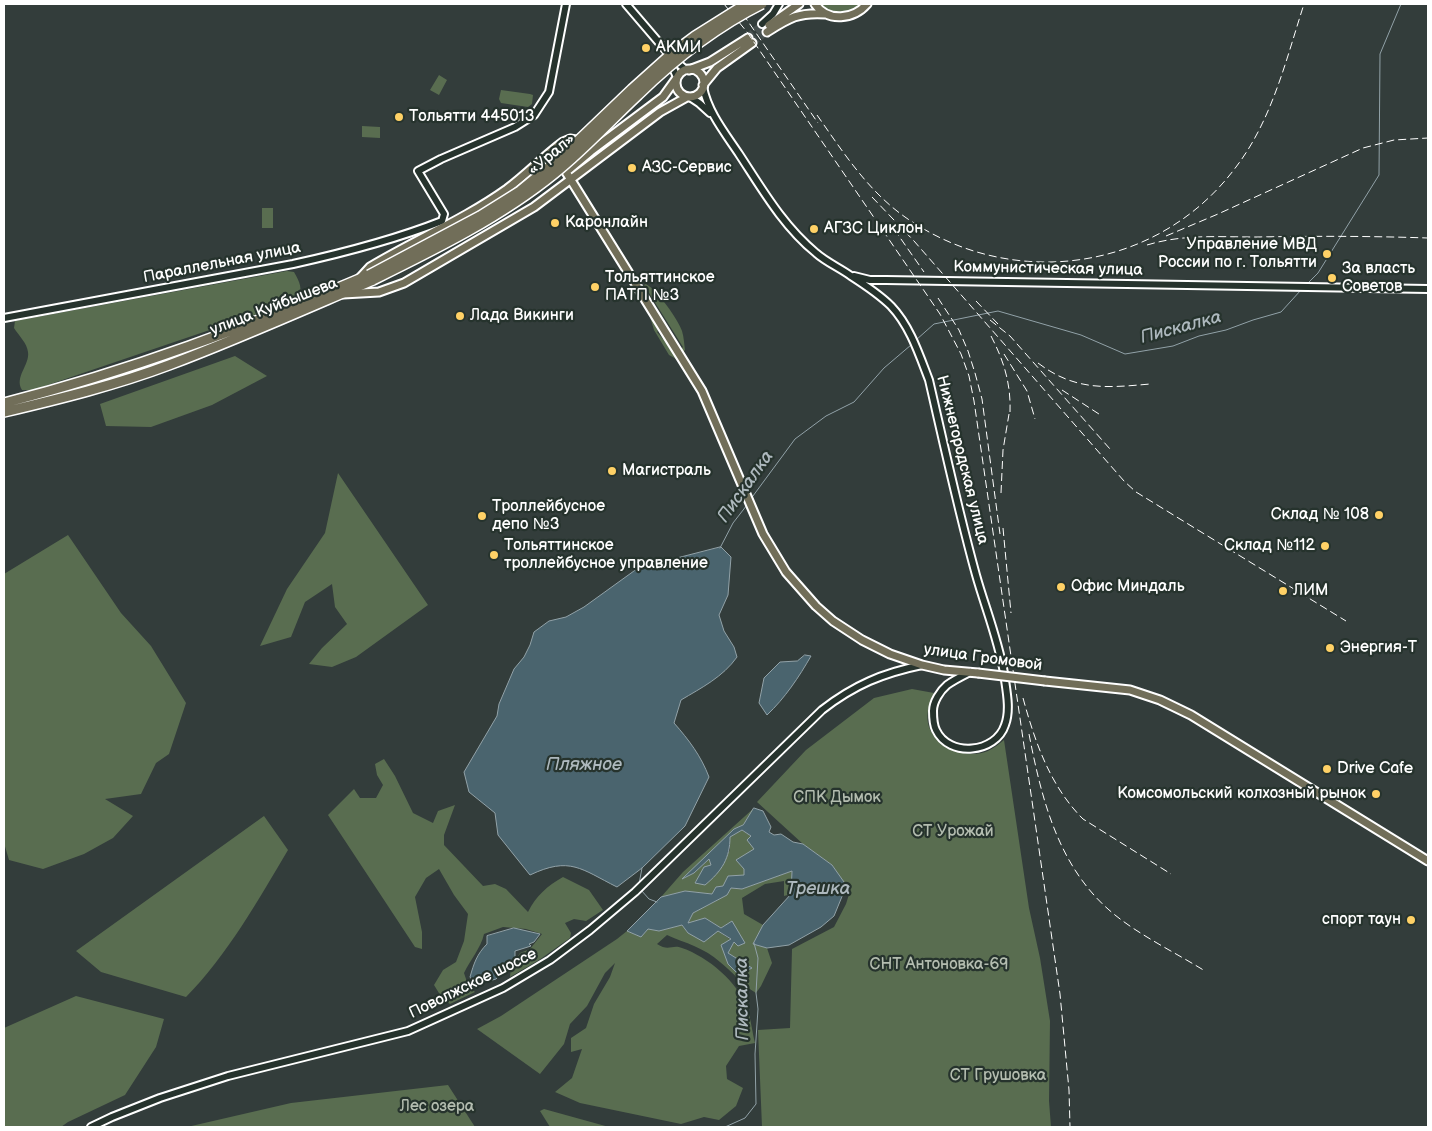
<!DOCTYPE html>
<meta charset="utf-8">
<style>
body{margin:0}
#map{position:relative;width:1432px;height:1131px;overflow:hidden;background:#333d3b;font-family:"Balsamiq Sans",sans-serif}
canvas{display:block}
.frame{position:absolute;inset:0;border:5px solid #fff;pointer-events:none}
</style>
<div id="map">
<canvas width="1432" height="1131"></canvas>
<div class="frame"></div>
</div>
<script>
const ctx = document.querySelector('canvas').getContext('2d');
ctx.lineJoin = 'round';
function fill(path, color) { ctx.fillStyle = color; ctx.fill(path, 'evenodd'); }
function stroke(path, color, width, dash) { ctx.strokeStyle = color; ctx.lineWidth = width; ctx.lineCap = dash ? 'butt' : 'round'; ctx.setLineDash(dash || []); ctx.stroke(path); }
function label(font, color, halo, rows, align = 'center') {
  ctx.font = font + ' "Balsamiq Sans",sans-serif'; ctx.lineWidth = 4.5; ctx.setLineDash([]); ctx.textBaseline = 'middle'; ctx.strokeStyle = halo; ctx.fillStyle = color; for (const [text, x, y, turn = 0] of rows) {
    ctx.save(); ctx.translate(x, y); ctx.rotate((+turn || 0) * Math.PI / 180); ctx.textAlign = isNaN(turn) ? turn : align; if (halo) ctx.strokeText(text, 0, 0); ctx.fillText(text, 0, 0); ctx.restore();
  }
}
const green = new Path2D(`
 M819,4H863C851,19 832,14 819,4Z
 M439,75L447,80L439,95L430,90Z
 M501,90L530,94L533,95L532,104L528,107L501,103L499,99Z
 M362,126L380,127V138L362,137Z
 M262,208H273V228H262Z
 M287,271L294,272C300,283 303,288 298,300L33,390H22C14,377 30,365 28,352C27,343 19,336 14,328L15,321Z
 M646,284C657,290 678,319 682,331C684,337 684,344 685,350L683,352L681,349L683,347L644,285Z
 M647,307L657,324L656,327L658,331L657,332L663,339L666,338L680,361L669,355L654,330Z
 M235,356L267,376L212,405L151,427L106,426L100,404Z
 M338,473L428,605L356,657L332,667L309,664L322,648L347,624L335,607L332,584L305,602L291,637L260,646L287,589L325,533Z
 M68,535L121,613L151,646L186,703L169,754L156,763L141,794L105,799L133,816L113,838L84,854L43,869L9,860L4,843V574Z
 M912,689L934,693C930,701 926,713 928,723C933,747 966,760 988,751C994,748 999,744 1004,740L1029,908L1040,958L1050,1021L1049,1101L1051,1127H762L758,1030L790,1028L792,949L834,927L846,904L850,891L832,865L803,844L757,802L806,750L874,698Z
 M384,759L395,776L413,813L433,823L438,811L455,805L444,835V845L483,886L495,884L506,889L528,912C536,896 547,886 563,877L589,890L603,910L586,921L574,919L565,923L571,933L570,938L539,960L510,977L511,967L520,953L530,949L542,934L526,929L503,927L484,934C481,948 470,960 464,973L468,985L475,992L450,1004L442,998L434,985L443,970L456,962L464,941L468,914L454,895L439,869L426,878L415,897L422,932V949L415,947L328,815L354,789L360,798H376L383,785L377,775L375,764Z
 M754,808L743,825L734,829L684,878L694,873L709,859L711,865L695,882L705,885L730,850V837L742,830L751,836L754,849L744,869V875L723,886L712,895L685,891L661,897L683,872Z
 M264,816L288,850C259,899 226,957 186,997L101,972L76,951Z
 M792,871L791,894L784,896V881L765,884L742,898L744,914L763,925L754,944L767,948L772,963L761,986L756,993C742,985 733,972 720,962C705,948 685,943 667,935L657,944C669,952 672,944 682,948C708,957 738,982 747,1008C751,1019 752,1031 755,1043L739,1046L726,1066L727,1079L743,1088L736,1106L719,1120L704,1117L681,1124L580,1103L555,1092L572,1078L582,1049L571,1052V1038L586,1028L594,1004L610,977L615,963L605,973L587,1006L570,1024L564,1044L540,1074L477,1029L501,1016L617,939L627,931L641,937L648,929L659,931L682,925L688,933L718,931L731,940L721,945L740,974L751,968L728,953L734,942L732,921L721,928L705,918L688,924L693,913L727,895L731,888L742,889Z
 M76,996L164,1019L156,1047L125,1095L68,1122L61,1127H4V1028Z
 M448,1085L475,1127H187L291,1103Z
 M544,1109L609,1127H550L540,1111Z`);
const water = new Path2D(`
 M721,547L731,557L728,595L719,615L724,631L734,647L737,657C723,677 701,688 681,700L674,723C689,740 701,756 709,777L685,826L642,868L617,887C581,869 570,856 530,875L498,835L495,813L469,792L464,772L497,716L499,704L514,669L524,657L530,645L534,632L549,621L566,617L584,607L645,563L669,560Z
 M805,655L811,656C799,677 785,698 767,715L759,703L764,678L780,662L797,661Z
 M754,808L763,811L771,827L769,832L774,835L781,834L793,842L803,844L832,865L844,882L843,894L834,916L821,927L789,945L767,948L753,944L763,925L791,894L792,871L742,889L731,888L727,895L693,913L688,923L705,918L721,928L732,921L745,943L738,946L734,942L728,953L752,968L739,975L728,964L721,945L731,939L718,931L704,942L688,933L682,925L659,931L648,929L641,937L627,931L661,897L685,891L712,894L716,887L723,886L728,876L744,875V869L736,860L754,849L747,840L751,836L742,830L730,837C730,858 722,871 705,885L695,883L704,867L711,865L709,859L694,873L682,879L734,829L743,825Z
 M514,928L540,934L534,942L529,944L531,946L515,951V960L496,979L475,985L470,977C474,963 477,954 487,944V936Z`);
const stream = new Path2D(`
 M1307,284L1318,273L1379,175L1380,54L1401,4
 M916,340L934,324L998,311L1081,335L1125,354L1173,346L1199,336L1226,330L1253,320L1281,312L1301,290
 M750,500L795,439L826,416L854,402L884,368L911,345
 M720,548L733,523L747,505
 M639,884L642,868
 M641,890L649,899L657,902
 M725,1127L745,1118L756,1104L755,1054L758,1009L756,993L758,958L754,943`);
const secondaryTunnel = new Path2D(`
 M748,36L762,24`);
const primaryTunnel = new Path2D(`
 M748,38L766,27
 M752,43L767,32`);
const secondary = new Path2D(`
 M626,4L673,59L686,70
 M762,24L773,14L779,4
 M670,62L677,77
 M703,87C708,112 725,133 739,154C762,189 783,226 816,253C826,262 840,268 851,276C865,285 879,294 891,306C910,326 919,354 929,380C944,445 958,510 976,575C985,607 998,639 1004,673C1006,689 1011,709 1005,725C996,753 949,758 936,730C933,724 933,717 933,711C933,702 940,691 947,685C954,680 962,676 970,672
 M690,97L699,103L710,113
 M854,276L870,280H886L1428,289
 M4,318L293,264C343,253 394,240 442,221L444,214L418,171L441,159L515,127L534,115L549,92L566,4
 M91,1127L112,1117L160,1098L228,1076L408,1031L503,988L550,960L590,930L635,892L822,710C854,685 883,673 922,665`);
const primary = new Path2D(`
 M815,4C828,23 854,19 867,4
 M769,25L799,4
 M767,32C789,18 798,12 826,14
 M676 83a14 14 0 1 1 28 0a14 14 0 1 1-28 0Z
 M689,70L710,62L748,38
 M676,79L663,97L591,151L566,172L702,391L763,534L786,572L816,606L833,621L862,640L890,654L922,665L944,670L978,673
 M703,85L717,68L752,43
 M359,279L370,267C415,240 465,219 507,189C527,174 544,156 563,142L570,139L582,141
 M343,294L379,292L404,283L534,207L660,112L687,97
 M1045,681L1130,690L1160,700L1191,715L1428,861`);
const highway = new Path2D(`
 M4,403C130,371 249,326 369,275
 M4,412C59,399 116,385 169,365C238,339 305,309 373,280`);
const rail = new Path2D(`
 M724,4L747,32L940,314L961,354L969,376L974,401L1060,994L1069,1090L1070,1127
 M736,4L818,123
 M817,115C843,152 868,191 905,217C1011,292 1158,272 1236,167C1272,120 1286,60 1304,4
 M872,197L914,241L1124,481L1136,492L1346,621
 M894,229L924,272
 M1166,236L1218,214L1363,148L1394,140L1428,138
 M1147,245C1183,234 1219,237 1257,237C1314,236 1371,236 1428,238
 M938,298L959,330L968,351L975,373L982,399L1000,534
 M976,301L998,324
 M990,320L1010,336L1110,449
 M991,336C1004,361 1011,384 1010,412
 M1004,354L1027,391L1035,419
 M1038,363C1075,391 1106,388 1150,384
 M1062,390L1102,416
 M1001,493L1003,450L1009,414
 M1003,528L1011,613
 M1023,698C1035,742 1050,786 1083,819L1171,874
 M1029,734C1042,801 1059,870 1115,915C1141,936 1176,953 1205,971`);
const primaryBridge = new Path2D(`
 M978,673L1045,681`);
const highwayBridge = new Path2D(`
 M369,275L480,216L520,191L560,158L632,89L671,54L695,36L746,4
 M373,280C436,249 501,217 555,173C585,149 610,121 638,95C675,59 716,27 762,4`);
const markers = [
 [646,48,5,"#ffd166"],
 [399,117,5,"#ffd166"],
 [632,168,5,"#ffd166"],
 [555,223,5,"#ffd166"],
 [814,229,5,"#ffd166"],
 [1327,254,5,"#ffd166"],
 [1332,278,5,"#ffd166"],
 [595,287,5,"#ffd166"],
 [460,316,5,"#ffd166"],
 [612,471,5,"#ffd166"],
 [1379,515,5,"#ffd166"],
 [482,516,5,"#ffd166"],
 [1325,546,5,"#ffd166"],
 [494,555,5,"#ffd166"],
 [1061,587,5,"#ffd166"],
 [1283,591,5,"#ffd166"],
 [1330,648,5,"#ffd166"],
 [1327,769,5,"#ffd166"],
 [1376,794,5,"#ffd166"],
 [1411,920,5,"#ffd166"]
];
const poiNames = [
 ["АКМИ",656,48],
 ["Тольятти 445013",409,117],
 ["АЗС-Сервис",642,168],
 ["Каронлайн",565,223],
 ["АГЗС Циклон",824,229],
 ["Управление МВД",1317,245,"right"],
 ["России по г. Тольятти",1317,263,"right"],
 ["За власть",1342,269],
 ["Советов",1342,287],
 ["Тольяттинское",605,278],
 ["ПАТП №3",605,296],
 ["Лада Викинги",470,316],
 ["Магистраль",622,471],
 ["Троллейбусное",492,507],
 ["депо №3",492,525],
 ["Склад № 108",1369,515,"right"],
 ["Тольяттинское",504,546],
 ["троллейбусное управление",504,564],
 ["Склад №112",1315,546,"right"],
 ["Офис Миндаль",1071,587],
 ["ЛИМ",1293,591],
 ["Энергия-Т",1340,648],
 ["Drive Cafe",1337,769],
 ["Комсомольский колхозный рынок",1366,794,"right"],
 ["спорт таун",1401,920,"right"]
];
const streetNames = [
 ["«Урал»",552,155,-40],
 ["Параллельная улица",222,263,-11],
 ["Коммунистическая улица",1048,269,1],
 ["улица Куйбышева",274,307,-21],
 ["Нижнегородская улица",962,460,76],
 ["улица Громовой",983,658,8],
 ["Поволжское шоссе",473,984,-26]
];
const parkNames = [
 ["СПК Дымок",837,798],
 ["СТ Урожай",953,832],
 ["СНТ Антоновка-69",939,965],
 ["СТ Грушовка",998,1076],
 ["Лес озера",437,1107]
];
const waterNames = [
 ["Пискалка",1181,328,-15],
 ["Пискалка",746,487,-55],
 ["Пляжное",584,765],
 ["Трешка",818,889],
 ["Пискалка",743,999,-91]
];
fill(green, '#596d50');
fill(water, '#4a646e');
stroke(water, '#92a2a8', 1);
stroke(stream, '#92a2a8', 1);
stroke(secondaryTunnel, '#47504f', 6, [6, 3]);
stroke(primaryTunnel, '#47504f', 7, [7, 3.5]);
stroke(secondary, '#fff', 10);
stroke(primary, '#fff', 11);
stroke(highway, '#fff', 12);
stroke(secondary, '#26332d', 6);
stroke(primary, '#716e59', 7);
stroke(highway, '#716e59', 9);
stroke(rail, '#fff', 1, [8, 4]);
stroke(primaryBridge, '#fff', 11, []);
stroke(highwayBridge, '#fff', 12, []);
stroke(primaryBridge, '#716e59', 7);
stroke(highwayBridge, '#716e59', 9);
for (const [x, y, r, color] of markers) { const dot = new Path2D(); dot.arc(x, y, r, 0, 2 * Math.PI); ctx.fillStyle = color; ctx.fill(dot); stroke(dot, '#26332d', 2); }
label('16px', '#fff', '#26332d', poiNames, 'left');
label('16px', '#fff', '#26332d', streetNames);
label('16px', '#b4bdb0', '#26332d', parkNames);
label('italic 18px', '#aeb9be', '#26332d', waterNames);
</script>
